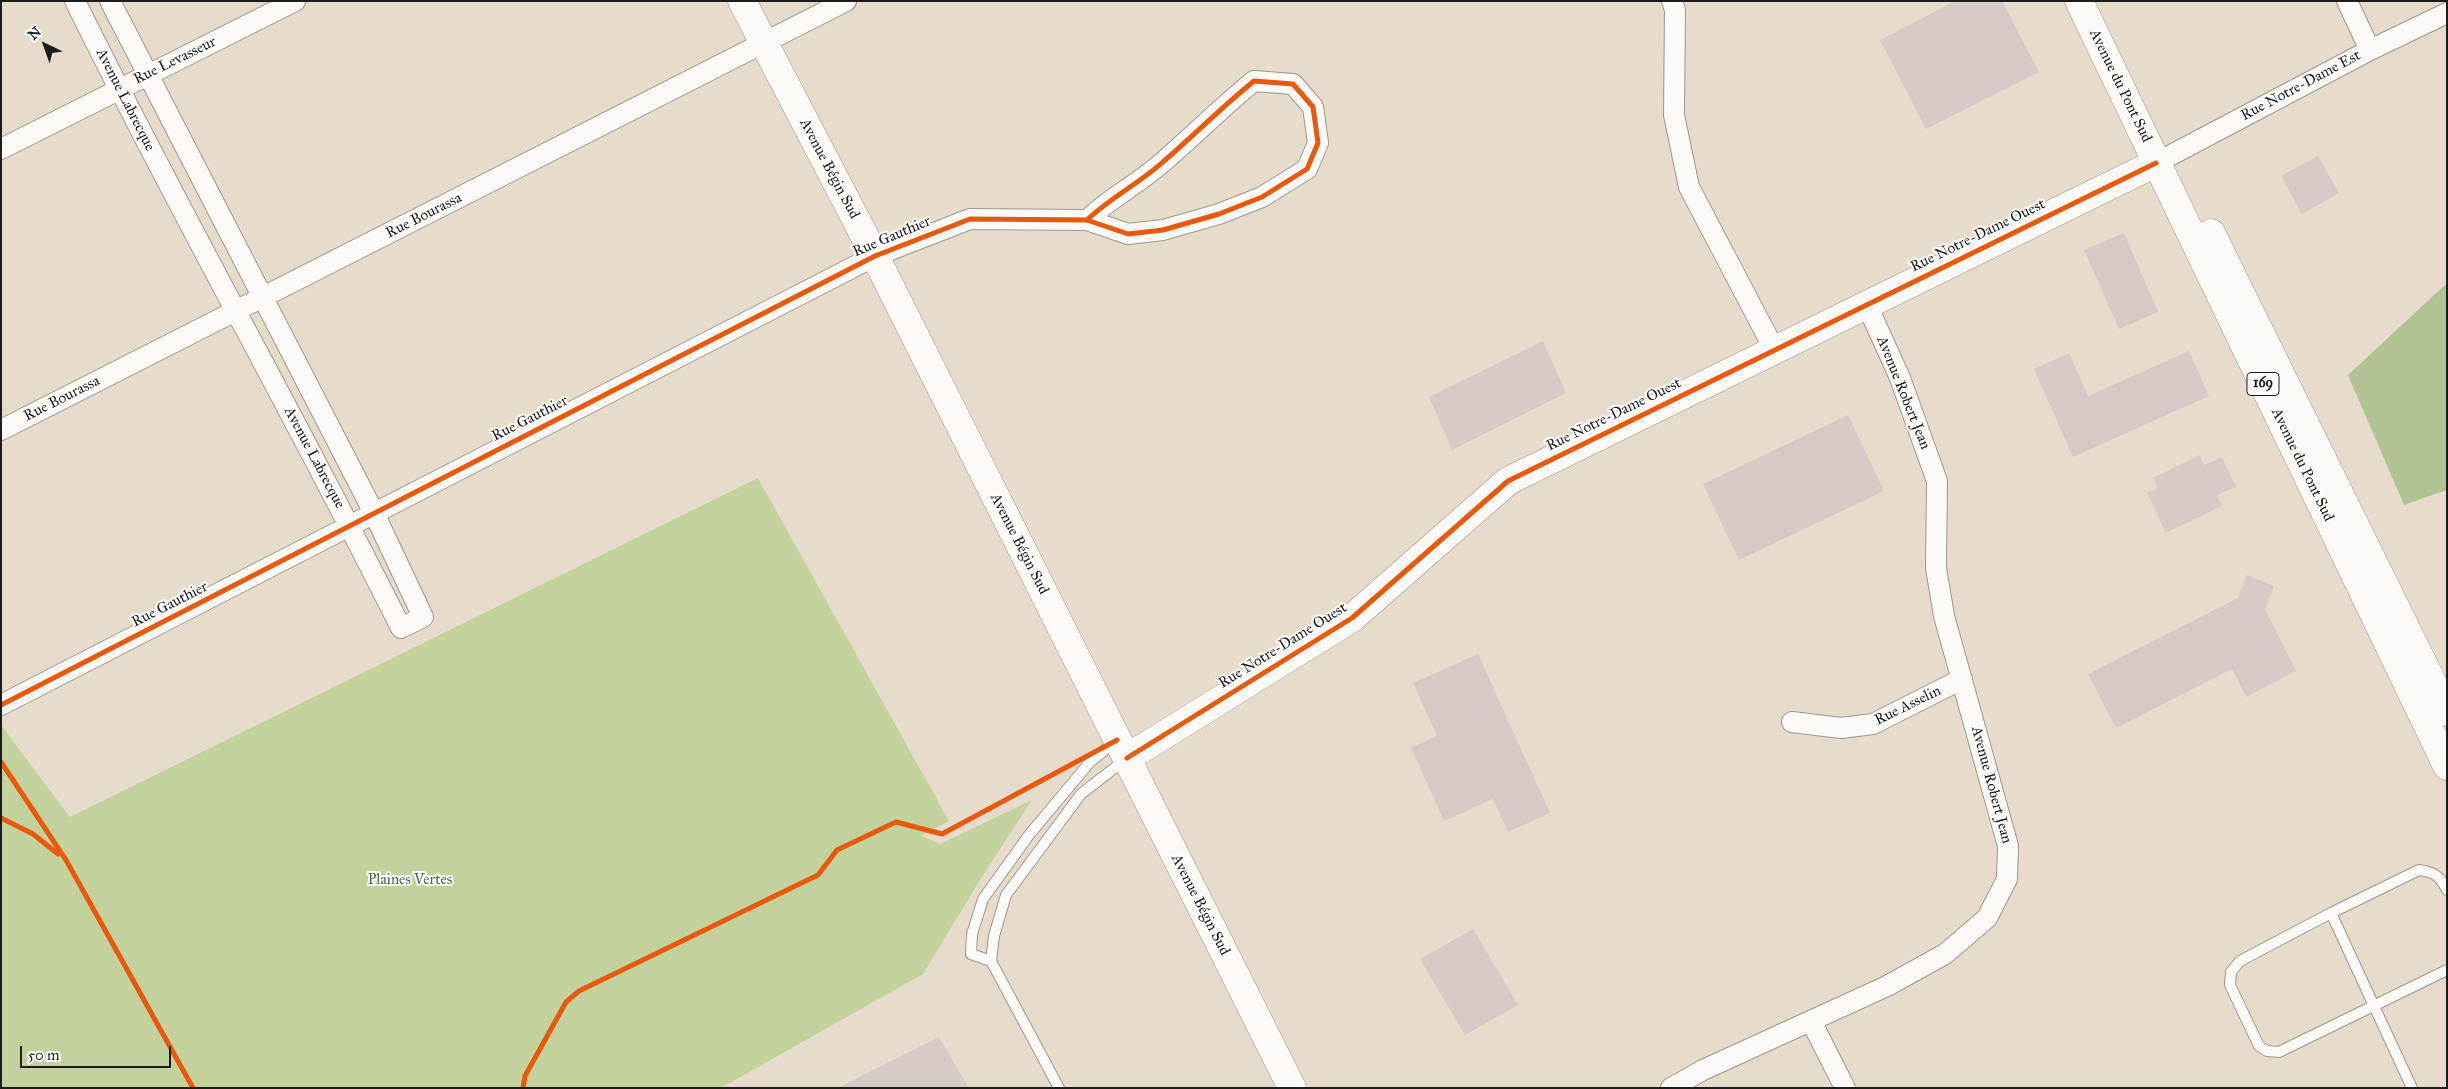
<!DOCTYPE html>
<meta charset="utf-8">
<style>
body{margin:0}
#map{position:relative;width:2448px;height:1089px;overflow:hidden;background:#e7dccc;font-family:"IM FELL Great Primer",serif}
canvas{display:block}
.frame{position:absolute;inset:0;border:2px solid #1c1c1c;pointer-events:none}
.north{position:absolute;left:20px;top:20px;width:50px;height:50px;-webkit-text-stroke:4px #fff;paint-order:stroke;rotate:318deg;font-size:14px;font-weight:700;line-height:20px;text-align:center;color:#1c1c1c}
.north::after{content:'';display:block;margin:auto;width:18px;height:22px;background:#1c1c1c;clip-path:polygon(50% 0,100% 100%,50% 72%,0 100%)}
.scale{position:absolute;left:20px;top:1046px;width:151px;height:22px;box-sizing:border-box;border:2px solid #1c1c1c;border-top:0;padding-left:6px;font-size:15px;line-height:18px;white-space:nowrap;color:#1c1c1c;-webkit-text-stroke:4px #fff;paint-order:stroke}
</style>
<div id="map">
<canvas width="2448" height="1089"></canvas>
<div class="frame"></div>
<div class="north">N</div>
<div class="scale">50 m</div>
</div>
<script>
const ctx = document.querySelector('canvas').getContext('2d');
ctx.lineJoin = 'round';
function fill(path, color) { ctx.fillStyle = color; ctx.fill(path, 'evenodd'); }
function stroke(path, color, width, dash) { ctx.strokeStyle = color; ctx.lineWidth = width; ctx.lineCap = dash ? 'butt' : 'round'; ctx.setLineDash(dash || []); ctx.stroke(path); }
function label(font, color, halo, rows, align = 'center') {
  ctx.font = font + ' "IM FELL Great Primer",serif'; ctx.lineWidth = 4; ctx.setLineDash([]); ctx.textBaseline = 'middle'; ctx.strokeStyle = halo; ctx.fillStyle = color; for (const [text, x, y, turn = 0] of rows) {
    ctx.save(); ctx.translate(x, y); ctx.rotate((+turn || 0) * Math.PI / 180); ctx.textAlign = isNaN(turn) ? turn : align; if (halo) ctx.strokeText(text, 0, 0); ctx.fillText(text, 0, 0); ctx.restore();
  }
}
const green = new Path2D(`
 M758,478L949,821L921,836L940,844L1032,800L980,880L923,974L721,1088H1V725L70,817Z`);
const forest = new Path2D(`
 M2447,283V490L2404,505L2348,375Z`);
const building = new Path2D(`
 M1955,1H2002L2039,72L1926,129L1880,40Z
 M2318,156L2339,193L2302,214L2281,176Z
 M2124,233L2158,312L2119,329L2084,250Z
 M1543,341L1566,393L1452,450L1429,397Z
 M2189,351L2209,396L2073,457L2034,369L2069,353L2088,396Z
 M1848,415L1884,491L1739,560L1703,484Z
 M2200,455L2204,465L2222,457L2236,487L2217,495L2222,506L2166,533L2147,493L2158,488L2153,478Z
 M2247,575L2274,586L2265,609L2296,671L2246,697L2232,669L2116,728L2088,674L2238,598Z
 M1478,654L1550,813L1508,832L1493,799L1444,821L1411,748L1437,736L1413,683Z
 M1473,929L1518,1005L1465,1035L1420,959Z
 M939,1037L969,1088H838L871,1071Z`);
const lane = new Path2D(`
 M2331,913L2240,961L2231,972L2230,985L2259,1046L2267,1051L2279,1052L2447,970
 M991,961L971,954L972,934L983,899L1029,835L1090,762L1117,740
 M1059,1088L991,961L994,936L1006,895L1081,794L1126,759
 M2412,1088L2331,913L2419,870C2434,872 2440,876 2447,890`);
const street = new Path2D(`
 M75,1C179,212 296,417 401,628L423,617L374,513L110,1
 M1672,1L1675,10L1674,115L1689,187L1774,349
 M2347,1L2370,50
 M1,149L295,1
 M2156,163L2370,50L2447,13
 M1,430L846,1
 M1,705L875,256L970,219L1087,220L1128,234L1163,230L1219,214L1262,197L1307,169L1318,143L1313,107L1293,84L1254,81C1222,107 1194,135 1164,161C1140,183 1111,197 1087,220
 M1792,722L1841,728L1873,724L1962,679
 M1811,1021L1845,1088
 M1671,1088L1703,1070L1887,986L1945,954L1987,918L2007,879L2008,846L1944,616L1936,568L1937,481L1900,378L1867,305`);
const secondary = new Path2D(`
 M742,1L875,256L1292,1088
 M1127,758L1352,618L1508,481L2156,163`);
const primary = new Path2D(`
 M2079,1L2447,766
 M2211,233L2447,712`);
const cycleway = new Path2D(`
 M1,705L875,256L970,219L1087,220L1128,234L1163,230L1219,214L1262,197L1307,169L1318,143L1313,107L1293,84L1254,81C1222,107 1194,135 1164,161C1140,183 1111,197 1087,220
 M1127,758L1352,618L1508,481L2156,163
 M1,762L66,860L193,1088
 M1,818L33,834L58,854
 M523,1088L525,1076L566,1002L579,991L818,875L837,850L896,822L942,834L1117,740`);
const shields = [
 [2263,384,32]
];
const shieldNames = [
 ["169",2263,384]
];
const streetNames = [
 ["Rue Levasseur",175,61,-26],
 ["Avenue du Pont Sud",2120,86,64],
 ["Rue Notre-Dame Est",2301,86,-28],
 ["Avenue Labrecque",125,100,63],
 ["Avenue Bégin Sud",829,169,62],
 ["Rue Bourassa",424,216,-27],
 ["Rue Notre-Dame Ouest",1978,236,-26],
 ["Rue Gauthier",892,237,-23],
 ["Avenue Robert Jean",1903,393,68],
 ["Rue Bourassa",62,399,-27],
 ["Rue Notre-Dame Ouest",1614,415,-26],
 ["Rue Gauthier",530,419,-27],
 ["Avenue Labrecque",314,458,62],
 ["Avenue du Pont Sud",2302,465,64],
 ["Avenue Bégin Sud",1019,544,63],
 ["Rue Gauthier",170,605,-27],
 ["Rue Notre-Dame Ouest",1283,646,-32],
 ["Rue Asselin",1908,706,-26],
 ["Avenue Robert Jean",1991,785,75],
 ["Avenue Bégin Sud",1200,905,63]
];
const parkNames = [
 ["Plaines Vertes",410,880]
];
fill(green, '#c3d29c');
fill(forest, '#b1c394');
fill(building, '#d7c9c5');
stroke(lane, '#9d978e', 12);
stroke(street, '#9d978e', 22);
stroke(secondary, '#9d978e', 29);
stroke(primary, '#9d978e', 29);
stroke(lane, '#fbfaf7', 10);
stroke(street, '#fbfaf7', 20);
stroke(secondary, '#fbfaf7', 28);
stroke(primary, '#fbfaf7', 28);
stroke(cycleway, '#e8590c', 5);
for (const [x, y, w] of shields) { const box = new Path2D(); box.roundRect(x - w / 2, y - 11.5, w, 23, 4); ctx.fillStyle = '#fff'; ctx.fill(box); stroke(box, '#1c1c1c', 1); }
label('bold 14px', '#1c1c1c', null, shieldNames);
label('15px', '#1c1c1c', '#fff', streetNames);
label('15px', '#53623f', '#fff', parkNames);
</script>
